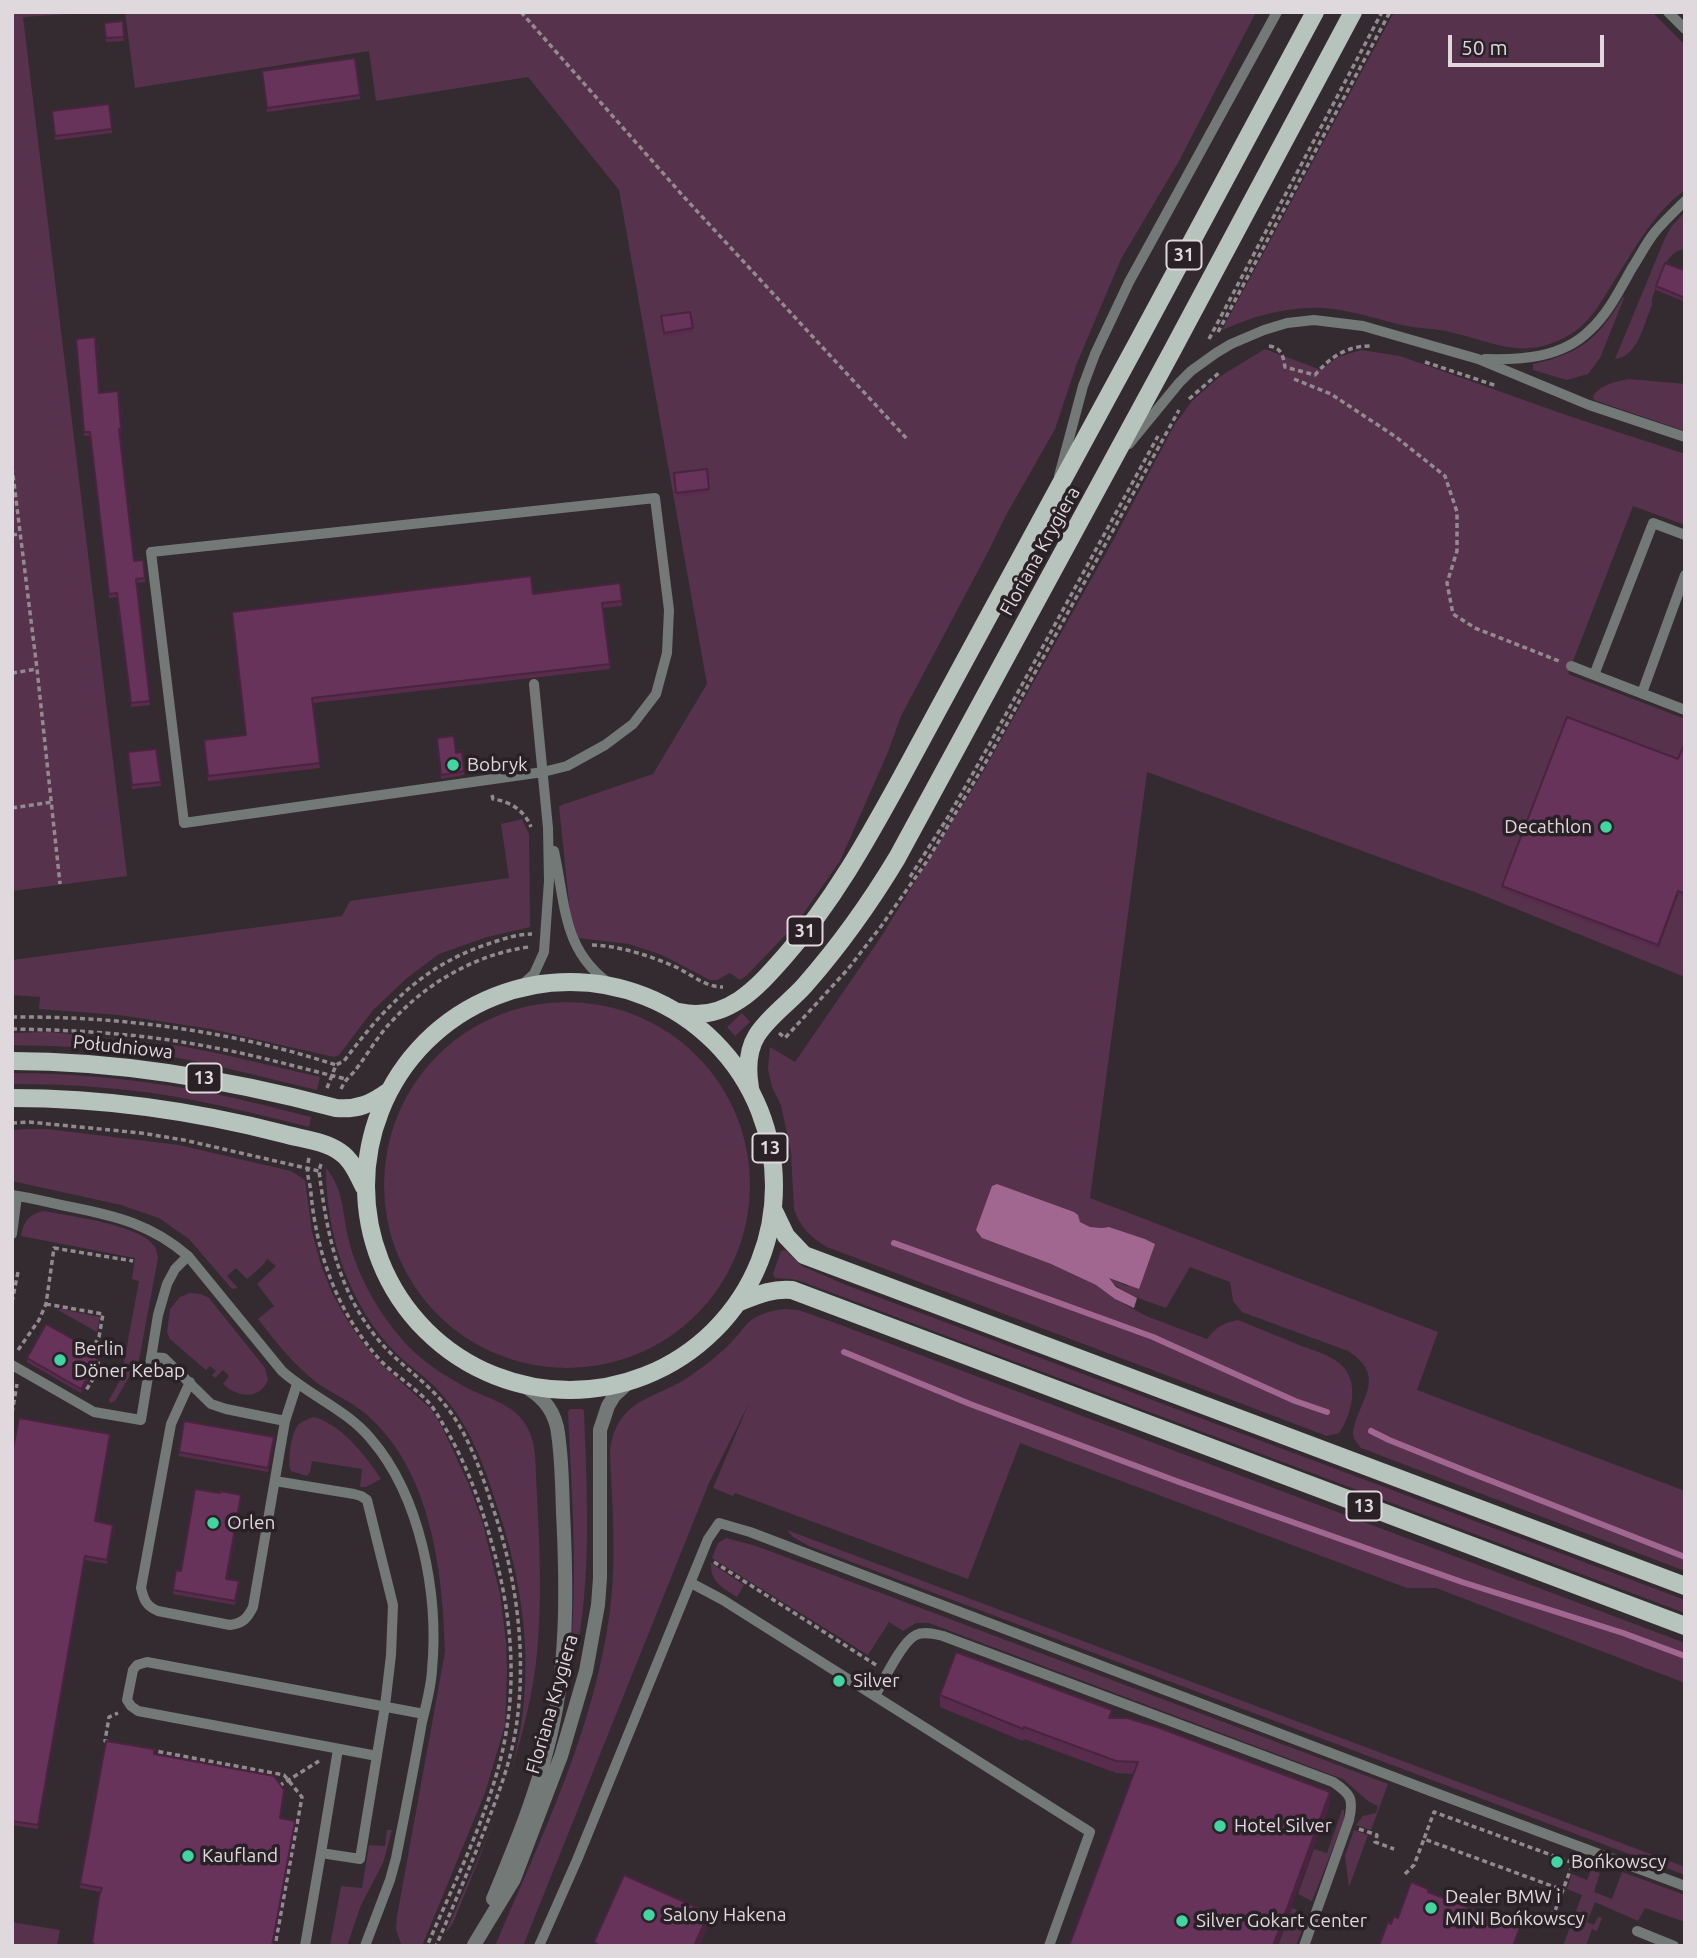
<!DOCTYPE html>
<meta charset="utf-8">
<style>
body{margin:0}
#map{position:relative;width:1697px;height:1958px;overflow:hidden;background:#342b31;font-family:Ubuntu,sans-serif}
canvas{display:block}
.frame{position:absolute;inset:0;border:14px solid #dfd9dd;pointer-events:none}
.scale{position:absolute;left:1448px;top:35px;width:156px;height:32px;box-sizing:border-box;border:4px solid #dfd9dd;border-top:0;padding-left:9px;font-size:21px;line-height:24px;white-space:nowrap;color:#dfd9dd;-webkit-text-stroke:5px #2a2127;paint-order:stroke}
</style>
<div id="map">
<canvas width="1697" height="1958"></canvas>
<div class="frame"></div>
<div class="scale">50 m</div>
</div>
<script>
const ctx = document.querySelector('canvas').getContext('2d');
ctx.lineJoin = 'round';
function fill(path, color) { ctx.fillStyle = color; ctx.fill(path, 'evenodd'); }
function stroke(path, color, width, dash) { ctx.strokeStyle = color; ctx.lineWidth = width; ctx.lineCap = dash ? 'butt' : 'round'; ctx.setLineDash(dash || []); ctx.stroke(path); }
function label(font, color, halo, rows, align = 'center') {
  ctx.font = font + ' Ubuntu,sans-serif'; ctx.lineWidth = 7; ctx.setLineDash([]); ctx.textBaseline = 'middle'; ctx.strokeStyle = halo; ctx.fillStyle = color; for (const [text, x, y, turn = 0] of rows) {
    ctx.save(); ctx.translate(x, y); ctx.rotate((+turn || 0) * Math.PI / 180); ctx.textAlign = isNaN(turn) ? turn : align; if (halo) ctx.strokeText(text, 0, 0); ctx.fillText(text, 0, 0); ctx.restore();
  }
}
const green = new Path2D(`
 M12,12H99L23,17L127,876L12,891Z
 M125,12H1256L1179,161L1121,259L1077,363L1055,429L1005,517L989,550L901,716L888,752L840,861L796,924L746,976L740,980L730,973L717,980H710L662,955L629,944L578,938L570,912L559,806L653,774L707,684L619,190L528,77L376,101L369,51L135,88Z
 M1394,12H1652L1685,45V190C1652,214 1633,252 1611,286C1600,304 1589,323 1571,334C1525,361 1500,344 1454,333C1437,328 1419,329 1402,325C1376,319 1351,310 1324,308C1289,306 1253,316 1222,330Z
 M1685,212V249C1663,252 1659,281 1652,299V305C1644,323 1638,357 1615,359L1665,238L1671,227Z
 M1623,297L1624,298L1600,358L1588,374L1567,380L1533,370V364C1580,354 1599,338 1623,297Z
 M1265,349L1321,370L1338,357L1361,350L1400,356L1566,415L1685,454V525L1633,506L1568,674L1685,719V977L1477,893L1147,772L1090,1198L1438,1332L1417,1390L1685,1491V1571L1361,1448L1354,1439L1353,1433C1358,1400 1389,1377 1348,1351L1242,1312L1233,1301L1230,1282L1190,1267L1166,1308C1145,1300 1123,1295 1107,1277L1127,1286L1155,1244L1145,1239L1109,1227L1102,1228L1090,1227L1080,1222L982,1238L1051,1264L1096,1285L1115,1299L1146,1316L1207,1339C1216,1327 1223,1323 1238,1320C1260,1329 1282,1338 1304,1347C1316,1351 1329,1355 1339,1363C1361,1380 1352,1414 1339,1433L1327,1436L827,1247C811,1238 800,1227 794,1209L791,1153L781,1105L772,1087L768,1069L770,1047L795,1062L879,940L982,774L1115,537L1175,424L1192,401L1219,377Z
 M1629,379L1685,384V431L1594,400L1593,396C1601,384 1615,382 1629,379Z
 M522,819L529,834L530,927L487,937L439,954L407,978L373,1010L339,1055L334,1057L211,1029L119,1015L39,1009L40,997L12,995V960L342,916L350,901L509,878L501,824Z
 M384 1185a183 183 0 1 1 366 0a183 183 0 1 1-366 0Z
 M742,1013L750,1022L735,1036L727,1027Z
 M50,1032L181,1046L221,1054L320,1077L317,1090C256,1076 194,1058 131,1051C92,1047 52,1046 12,1045V1033Z
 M12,1073C72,1073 131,1079 190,1089C230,1096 271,1107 311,1117L309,1127C269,1117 229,1107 188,1099C131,1088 71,1084 12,1084Z
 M26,1129H47L179,1145L291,1171L305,1180L312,1232L321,1265L332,1293L347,1320L362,1342L383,1366L431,1409L442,1427L469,1485L483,1524L500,1594L506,1641L507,1672L505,1725L485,1793L422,1946H404L401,1944L396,1929L397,1916L445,1652C443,1571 431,1470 366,1414C351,1401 332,1394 316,1382C293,1364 276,1342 258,1319L274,1306L257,1284L276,1266L267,1259L264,1264L247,1279L236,1268L227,1276L238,1288L232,1289L189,1239L159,1218L121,1205L12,1181V1130Z
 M326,1168C344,1190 342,1211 348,1237C357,1277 382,1319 410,1348C426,1364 447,1377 467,1388C491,1400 519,1405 530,1433C533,1440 534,1448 535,1454C538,1523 544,1595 536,1663C524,1755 487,1839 453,1923L445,1934C470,1876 499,1817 515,1756C535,1675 525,1591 499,1512C487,1473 472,1429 445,1398C432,1381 414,1370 398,1355C349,1307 326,1235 326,1168Z
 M44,1211C69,1216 142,1225 155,1247C156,1248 158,1257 158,1258L139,1360L115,1401L110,1403L109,1400L121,1378L139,1281L132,1279L135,1258L21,1236C24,1222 28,1214 44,1211Z
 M785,1250L802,1266L846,1285L1685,1600V1613L803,1282L792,1279L775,1278L773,1274L781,1251Z
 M190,1293L201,1294L209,1298L265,1368L268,1380C259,1401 237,1397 223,1384L229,1376L223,1370L215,1378L212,1375L216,1371L210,1366L206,1370L170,1339L167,1332L170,1309L180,1297Z
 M61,1309L100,1317L97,1332L58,1310Z
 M785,1309L798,1310L830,1321L1685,1643V1683L1436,1588H1407L1020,1443L968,1579L735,1493L733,1496L713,1488L749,1403L709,1483L523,1946H495C541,1837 595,1729 610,1610C617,1557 612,1504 610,1451C612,1436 616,1423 627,1412C643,1396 668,1391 687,1378C705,1366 722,1353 736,1337C741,1332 745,1325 750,1321C760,1313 774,1310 785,1309Z
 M570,1409H582L584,1411C587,1495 592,1578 575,1660L572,1664L570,1660C578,1578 572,1495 568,1412Z
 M314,1417C342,1425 365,1455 381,1479L366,1487H360L362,1469L312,1461L310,1472L307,1476L291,1471C287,1462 291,1433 298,1425C302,1421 308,1419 314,1417Z
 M787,1530L1685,1867V1875L809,1546L793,1537Z
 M726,1538L756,1546L1388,1784L1371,1830L1356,1825L1363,1816L1376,1813L1378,1806L1368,1801L1343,1779L929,1623H916L903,1631L889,1622L868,1655L712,1558L718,1543Z
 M711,1563L744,1585L737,1597C723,1588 710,1582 711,1563Z
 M1342,1810H1344V1820L1312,1901L1298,1894L1314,1849L1327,1853Z
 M387,1830H392L383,1863L361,1905L347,1946H330L341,1886L362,1888L369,1845L385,1846Z
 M1354,1830L1368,1835L1349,1887L1345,1856Z
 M1594,1862L1603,1864L1601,1869L1595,1867L1594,1871L1600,1873L1594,1892L1612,1899L1622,1872L1685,1895V1922L1645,1908L1638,1921L1595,1902L1587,1922L1594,1925L1598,1917L1602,1918L1597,1931L1592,1929L1586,1946H1563L1582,1895L1567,1889L1572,1874L1587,1880Z
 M1292,1908L1308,1915L1296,1946H1278Z
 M12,1922L60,1930L57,1946H12Z`);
const water = new Path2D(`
 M997,1184L1074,1212L1078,1215L1080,1222L1090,1227L1102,1228L1109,1227L1145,1239L1155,1244L1139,1289L1109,1278L1116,1287L1137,1298L1134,1308L1115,1299L1096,1285L1051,1264L982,1238L976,1230L992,1186Z`);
const stream = new Path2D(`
 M894,1243L1153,1337L1295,1401L1327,1412
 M844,1352L970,1404L1179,1482L1462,1582L1623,1633L1685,1656
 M1371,1431L1389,1440L1471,1473L1685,1557`);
const path = new Path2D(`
 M521,12L684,197L908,440
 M1218,332L1390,12
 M1209,339L1382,12
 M1269,346C1282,348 1283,356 1285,367L1315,375C1330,357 1347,346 1370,346
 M1425,362L1497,386
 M1294,379L1331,394L1396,437L1445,476L1457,512V551L1447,583L1453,614L1475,628L1559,661
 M1189,399L1220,372
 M12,467L37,669L60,884
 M12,535L20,534
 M12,673L37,669
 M492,795L493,799C511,802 524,810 531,827
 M12,808L52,802
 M910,877L948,817L988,747L1158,436
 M592,945C621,946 651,956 678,968C693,976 706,987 723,987
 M12,1017C120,1016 233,1031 336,1065
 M12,1029C78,1030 145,1034 210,1047C256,1055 300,1068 346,1079
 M779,1033L785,1038L848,969L882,925L927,861L987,760L1179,410
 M327,1088L336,1065L344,1061C383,1009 421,967 485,945C500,940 516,934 532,934
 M341,1089C347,1076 350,1078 357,1068C369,1052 379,1034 393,1020C428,982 477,954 529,947
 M12,1123L29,1122L141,1133L184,1140L319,1171
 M309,1158C305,1175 310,1179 311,1194C317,1256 339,1316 382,1362C397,1377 416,1388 430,1404C435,1410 440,1419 444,1426C466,1462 481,1504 492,1544C513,1617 519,1694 498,1769C481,1830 452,1888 427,1946
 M321,1164L319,1171C327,1234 338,1293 381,1343C402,1367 430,1384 449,1410C472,1441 484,1481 496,1517C517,1582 526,1653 517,1721C513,1753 502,1784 491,1813C474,1858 455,1902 436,1946
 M12,1302L18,1272
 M46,1304L103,1314L99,1337L91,1351C107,1364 93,1378 85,1392
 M18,1350L39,1320L46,1304L54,1248L133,1261
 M12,1413L17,1384
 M714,1562L876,1665
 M108,1742L105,1741L109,1717L118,1713
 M150,1750L284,1775L302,1797L275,1946
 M279,1786L319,1761
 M1359,1829L1377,1835L1375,1842L1394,1849
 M1405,1874L1414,1865L1424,1839
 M1542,1920L1555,1911L1573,1863L1434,1812L1424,1839L1563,1890`);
const service = new Path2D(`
 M1668,12L1685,29
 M1485,359C1522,360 1562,358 1590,330C1608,314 1620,289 1632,268C1640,256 1646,243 1655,232C1664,221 1675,211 1685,201
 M1129,444L1179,383L1191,371L1216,353L1231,344L1264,330L1287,323L1314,320L1363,326L1478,359L1589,405L1685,437
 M1059,476L1083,386L1095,354L1129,282L1277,12
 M655,498L669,610L667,653L656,694L633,724L605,745L567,766L543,772L184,823L151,552Z
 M1685,535L1653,523L1594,675L1685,710
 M1571,666L1594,675
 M1642,693L1685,575
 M554,851C566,905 562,952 613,986
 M519,988L534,974L544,952L549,881L548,828L534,684
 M12,1195C32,1198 51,1203 71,1207C117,1216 152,1225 188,1256L175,1269L167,1284L158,1315L141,1420L94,1412L12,1365
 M12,1234L17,1196
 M188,1256L282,1371C310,1396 347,1410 371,1439C421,1497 439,1595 432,1670C431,1688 426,1705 422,1722C414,1768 405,1813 396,1858L390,1880L365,1946
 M151,1357L164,1358L211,1404L226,1409L285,1421L297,1384
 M190,1382L171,1424L141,1588C144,1600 146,1606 158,1611L230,1625C243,1623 247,1619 253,1607L285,1421
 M275,1481L354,1494L361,1496L367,1500L393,1605L391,1655L385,1706L360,1859L321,1853L305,1946
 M691,1583L723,1600L1090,1832L1049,1946
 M875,1696C883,1682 902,1641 916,1635C924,1631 935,1634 943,1636L1333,1782C1351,1794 1354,1799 1349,1820L1304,1946
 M377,1756L138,1711L131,1706L127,1700L133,1670L137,1665L147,1662L424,1714
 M321,1853L338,1749
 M1637,1931L1674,1946
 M539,1946L577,1860L708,1539L719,1523L750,1532L1433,1792L1685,1886`);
const tertiary = new Path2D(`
 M493,1899C513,1850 534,1801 547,1749C568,1672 567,1591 563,1512C562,1484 562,1455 557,1427C552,1406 540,1395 522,1385
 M474,1945L514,1879L561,1756L586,1671L598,1605L600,1578V1430L608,1406L614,1396L629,1382`);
const primary = new Path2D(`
 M366 1186a204 204 0 1 1 408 0a204 204 0 1 1-408 0Z
 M679,1012C726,1023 757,988 785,956C832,903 867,840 901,778C929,726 957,674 985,623C1096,420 1206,216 1315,12
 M12,1061C122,1061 230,1080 336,1108C357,1110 371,1104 389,1091
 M750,1088C747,1070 747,1051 757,1035C769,1016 790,1002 805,985C840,945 870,903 897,858L1172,351L1353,12
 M12,1098C105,1098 195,1111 284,1134C302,1139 325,1141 340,1152C352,1160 358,1175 364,1187
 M773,1209L786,1236L804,1255L1685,1586
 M737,1303C755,1296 772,1288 792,1290L1685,1626`);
const wall = new Path2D(`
 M123,21L124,41L106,42L104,23Z
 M262,71L360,95V99L267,112Z
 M52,115L112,129V133L55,140Z
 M1685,268V302L1656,290V286L1684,270Z
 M661,316L693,328V332L664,337Z
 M76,339L99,393L121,429V433H119L134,561L145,578V582L137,583L150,705L131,707L117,597L109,598L90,436H84Z
 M707,469L709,493L676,497L674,473Z
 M533,594L622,601V606L603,608L610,669L313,703L320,768L208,781L204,740L246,735L232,612Z
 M437,741L456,753L464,771V775L441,779Z
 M1685,745V898L1678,895L1658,949L1502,890V886L1678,759Z
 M128,756L161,782V786L132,789Z
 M89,1352L88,1353L98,1363L81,1393L27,1362V1358Z
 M110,1438L95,1521L113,1529L107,1564L85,1560L38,1829L12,1825V1454Z
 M274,1441L268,1472L179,1456V1452Z
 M241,1499L227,1579L239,1585L235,1605L173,1594V1590L181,1571Z
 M940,1695L1112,1718L1330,1804L1133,1774L1116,1773L1024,1739L1023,1741L940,1707Z
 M154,1753L284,1794L280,1818L295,1825L273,1946H92L100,1892L80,1888V1884Z`);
const shadedWall = new Path2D(`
 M1678,891V895L1658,949V945Z
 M98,1359V1363L81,1393V1389Z
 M85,1556V1560L38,1829V1825Z
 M1330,1792V1804L1277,1946H1273Z
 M295,1821L273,1946H272Z
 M709,1913V1924L700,1946H694Z`);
const building = new Path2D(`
 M123,21L124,37L106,38L104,23Z
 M355,58L360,95L267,108L262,71Z
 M109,104L112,129L55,136L52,111Z
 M1665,263L1684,270L1685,268V298L1656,286Z
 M690,312L693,328L664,333L661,316Z
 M95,337L99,393L118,391L121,429H119L134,561L143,560L145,578L136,579L150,701L131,703L117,593L109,594L90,432H84L76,339Z
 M707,469L709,489L676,493L674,473Z
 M531,576L533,594L620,583L622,601L602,603L610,664L312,698L320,763L208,776L204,740L246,735L232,612Z
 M1567,717L1678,759L1684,745H1685V894L1678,891L1658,945L1502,886Z
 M454,736L456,753L462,752L464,771L441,775L437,738Z
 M156,749L161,782L132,785L128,752Z
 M46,1324L89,1348L87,1352L98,1359L81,1389L27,1358Z
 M19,1418L110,1434L95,1521L113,1525L107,1560L85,1556L38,1825L12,1821V1454Z
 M184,1421L274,1437L268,1468L179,1452Z
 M195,1489L220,1493V1491L241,1495L226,1579L239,1581L235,1601L173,1590L176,1570L181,1571Z
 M956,1652L1112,1710L1109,1718H1127L1157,1727L1330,1792L1273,1946H1069L1138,1762L1116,1761L1024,1727L1023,1729L940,1695Z
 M106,1741L154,1749V1754L274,1776L284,1790L280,1818L295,1821L272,1946H93L94,1944L92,1943L99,1896L102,1888L80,1884Z
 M624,1875L709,1913L694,1946H600L594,1942Z
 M1411,1882L1428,1889V1892L1520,1927L1513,1946H1379L1388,1922L1391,1924L1394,1916L1398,1918Z`);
const markers = [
 [453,765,7,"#42d4a1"],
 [1606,827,7,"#42d4a1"],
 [60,1360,7,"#42d4a1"],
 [213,1523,7,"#42d4a1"],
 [839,1681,7,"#42d4a1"],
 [1220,1826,7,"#42d4a1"],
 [188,1856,7,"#42d4a1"],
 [1557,1862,7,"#42d4a1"],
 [1431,1908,7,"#42d4a1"],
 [649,1915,7,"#42d4a1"],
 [1182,1921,7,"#42d4a1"]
];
const shields = [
 [1184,255,35],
 [805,931,35],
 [204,1078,35],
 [770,1148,35],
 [1364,1506,35]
];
const shieldNames = [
 ["31",1184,255],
 ["31",805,931],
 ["13",204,1078],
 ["13",770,1148],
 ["13",1364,1506]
];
const streetNames = [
 ["Floriana Krygiera",1040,551,-61],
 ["Południowa",123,1047,6],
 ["Floriana Krygiera",552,1704,-74]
];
const poiNames = [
 ["Bobryk",467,765],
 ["Decathlon",1592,827,"right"],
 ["Berlin",74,1349],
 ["Döner Kebap",74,1371],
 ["Orlen",227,1523],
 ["Silver",853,1681],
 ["Hotel Silver",1234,1826],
 ["Kaufland",202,1856],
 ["Bońkowscy",1571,1862],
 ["Dealer BMW i",1445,1897],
 ["MINI Bońkowscy",1445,1919],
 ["Salony Hakena",663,1915],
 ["Silver Gokart Center",1196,1921]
];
fill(green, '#57324c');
fill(water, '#a16790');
stroke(stream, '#a16790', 6);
stroke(path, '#928a8f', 3.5, [5, 3.5]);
stroke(service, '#737976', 10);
stroke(tertiary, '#737976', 14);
stroke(primary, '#b7c3bd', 18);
fill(wall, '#592c4d');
fill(shadedWall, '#49243f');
fill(building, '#68335a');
stroke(building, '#49243f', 2);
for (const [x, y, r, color] of markers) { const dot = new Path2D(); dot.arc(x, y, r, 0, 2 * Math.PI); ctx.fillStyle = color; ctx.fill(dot); stroke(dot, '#2a2127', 2.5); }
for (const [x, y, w] of shields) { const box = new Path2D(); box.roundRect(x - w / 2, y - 14.5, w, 29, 5); ctx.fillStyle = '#2a2127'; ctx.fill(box); stroke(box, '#dfd9dd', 2); }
label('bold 18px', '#dfd9dd', null, shieldNames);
label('19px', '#dfd9dd', '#2a2127', streetNames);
label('19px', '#dfd9dd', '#2a2127', poiNames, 'left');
</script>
